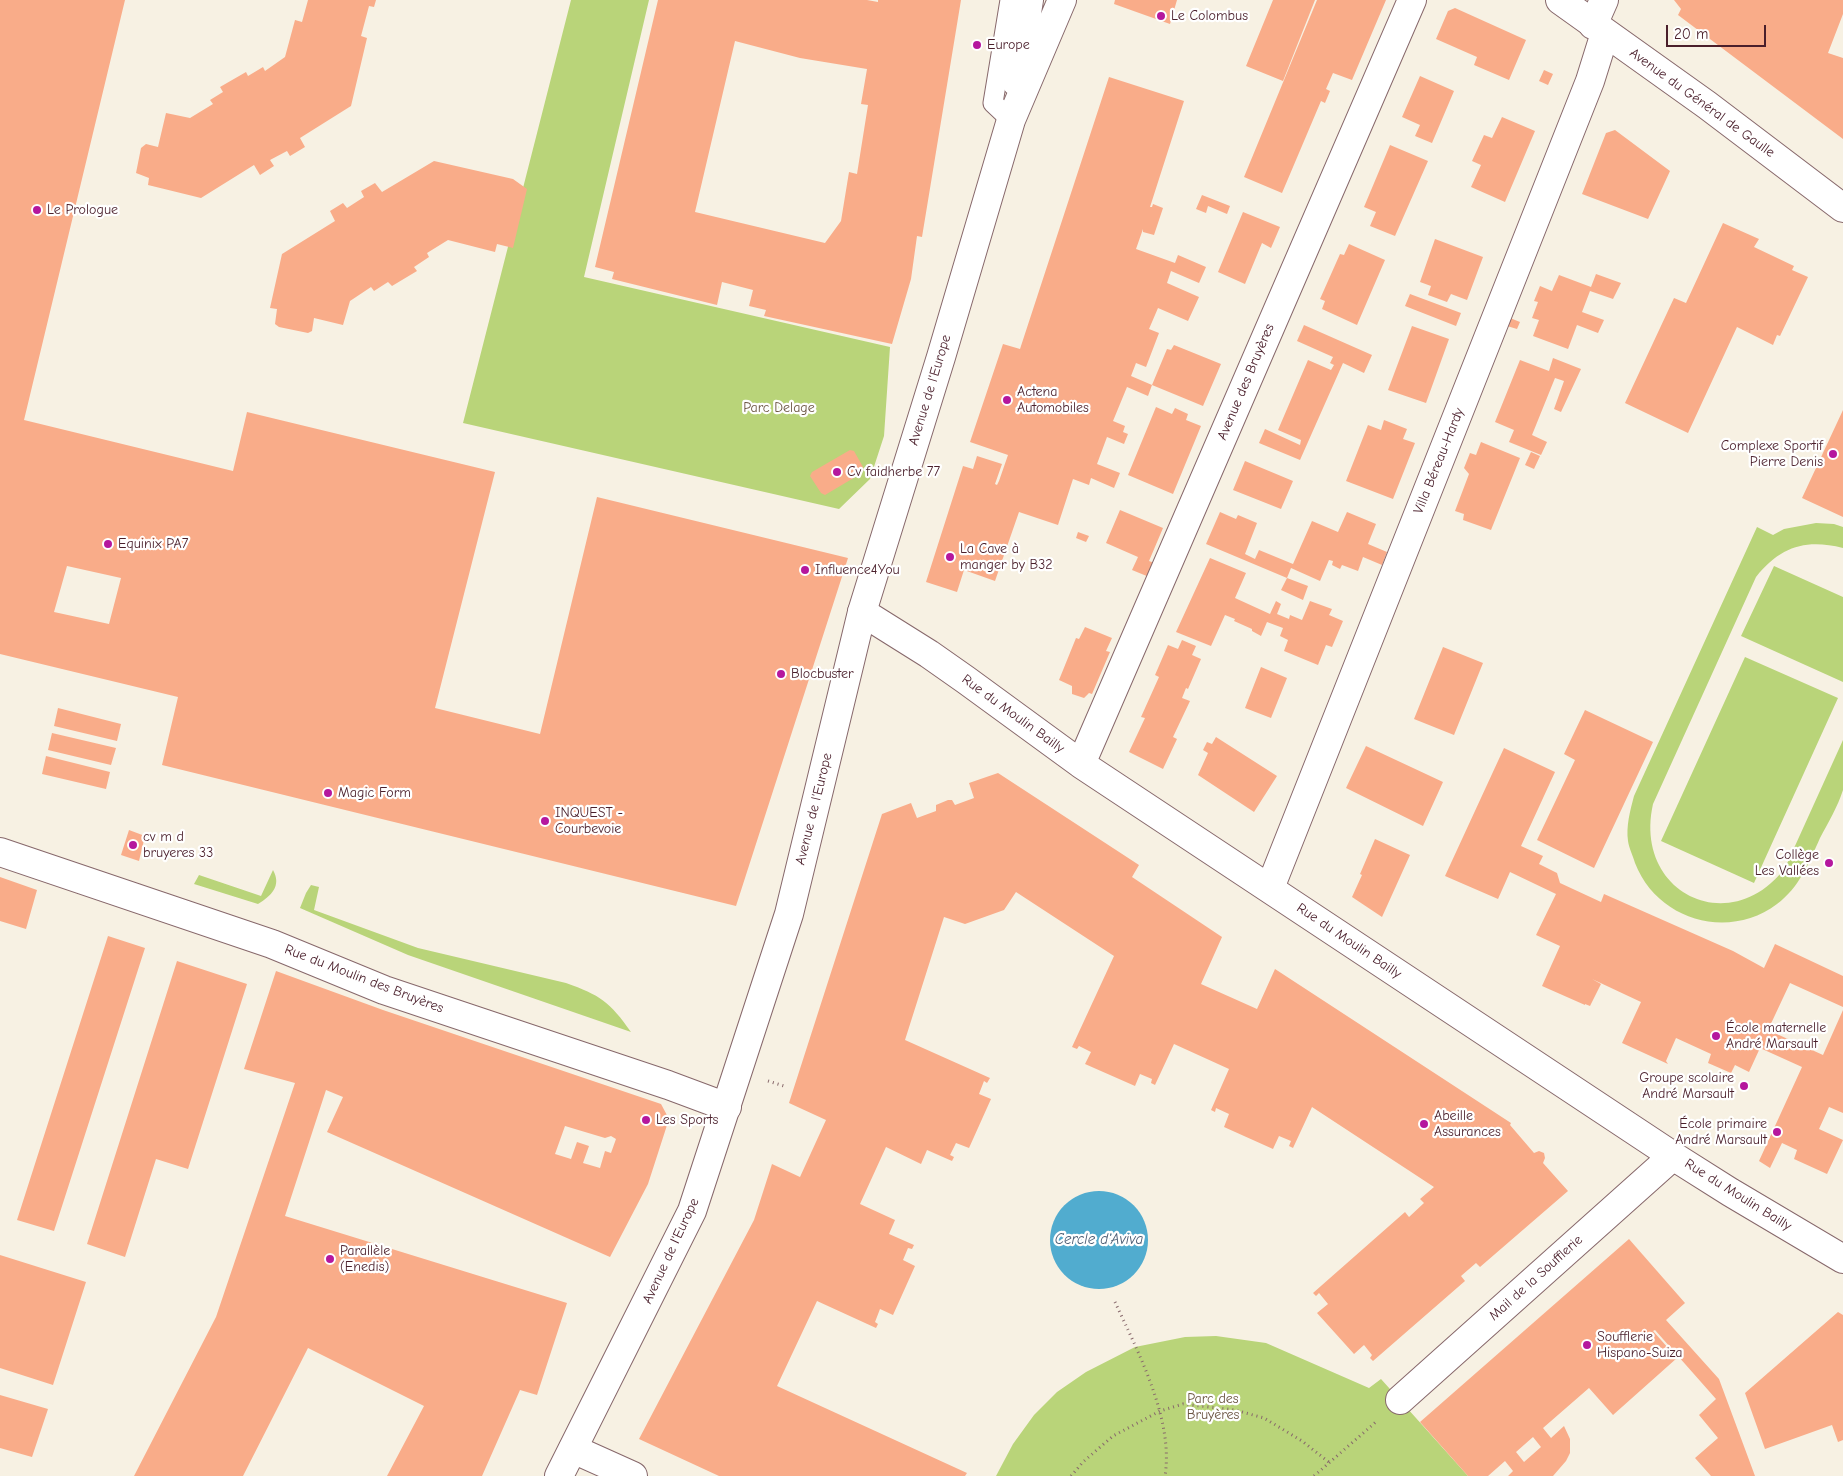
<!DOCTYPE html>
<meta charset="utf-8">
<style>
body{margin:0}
#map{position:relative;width:1843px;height:1476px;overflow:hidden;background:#f7f1e3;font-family:"Comic Neue",sans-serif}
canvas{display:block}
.scale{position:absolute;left:1666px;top:25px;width:100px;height:22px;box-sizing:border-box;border:2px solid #4a1f2b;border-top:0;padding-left:6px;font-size:15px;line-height:18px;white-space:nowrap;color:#4a1f2b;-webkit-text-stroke:4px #fff;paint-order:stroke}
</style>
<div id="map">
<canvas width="1843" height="1476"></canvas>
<div class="scale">20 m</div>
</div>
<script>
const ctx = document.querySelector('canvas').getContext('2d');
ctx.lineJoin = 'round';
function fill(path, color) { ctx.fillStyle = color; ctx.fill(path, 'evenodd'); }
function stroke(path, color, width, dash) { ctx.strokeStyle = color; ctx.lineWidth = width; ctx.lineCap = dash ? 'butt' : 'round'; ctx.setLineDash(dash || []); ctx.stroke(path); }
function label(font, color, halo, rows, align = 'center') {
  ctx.font = font + ' "Comic Neue",sans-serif'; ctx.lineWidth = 4.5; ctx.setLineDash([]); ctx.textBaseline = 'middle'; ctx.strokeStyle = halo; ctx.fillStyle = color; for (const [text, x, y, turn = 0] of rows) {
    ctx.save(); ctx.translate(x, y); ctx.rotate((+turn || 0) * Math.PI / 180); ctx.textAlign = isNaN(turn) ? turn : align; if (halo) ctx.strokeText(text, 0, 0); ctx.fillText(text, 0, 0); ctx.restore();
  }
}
const green = new Path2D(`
 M571,0H649L584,277L890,347L884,436L870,479L839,509L463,423Z
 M1816,523L1834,524L1843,527V548C1806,539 1781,546 1756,577L1653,804C1633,893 1730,940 1785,868L1843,740C1843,753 1843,779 1843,790C1838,806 1828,823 1820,838C1809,863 1799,888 1777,904C1728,941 1657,920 1635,863C1633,856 1629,848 1628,841C1626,826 1630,811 1634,796L1757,527L1773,535L1784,529Z
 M1774,566L1843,597V682L1741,636Z
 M1745,657L1838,698L1754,883L1661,841Z
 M273,870C282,886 271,896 258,904L194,884L199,875L261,896Z
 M311,885L319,887L314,910L418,948L566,983C600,995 610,1002 631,1032L408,955L300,908L306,893Z
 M1216,1336L1266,1343L1369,1388L1381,1379L1468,1476H996L1013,1444L1034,1415L1057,1392L1086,1372L1135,1347L1185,1337Z`);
const water = new Path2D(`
 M1050 1240a49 49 0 1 1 98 0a49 49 0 1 1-98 0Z`);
const building = new Path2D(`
 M0,0H125L24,420L233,471L247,412L495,472L435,708L540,734L597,497L848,558L736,906L162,765L178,697L0,654ZM67,566L121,578L109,624L54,612Z
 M308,0H376L374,7L369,6L361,36L367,38L351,106L300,138L305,147L290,156L287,151L270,160L274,166L260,175L254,165L201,198L148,185L149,178L136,173L141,148L146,144L158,147L166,113L190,118L213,104L210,100L223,92L220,87L246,72L248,76L263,67L265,71L285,57L295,20L302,22Z
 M658,0H867L878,2V0H961L922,237L917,236L911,279L892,344L764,316L766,310L749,306L753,290L722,282L717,305L612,279L614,272L595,267ZM735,41L800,58L867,69L861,104L868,105L857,174L849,172L841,221L825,243L695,212Z
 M1115,0H1177L1170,24L1114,4Z
 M1273,0H1315L1283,81L1246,66Z
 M1317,0H1386L1352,80L1333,73L1326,89L1330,91L1325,103L1321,101L1282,193L1244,177Z
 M1674,0H1843V14L1828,53L1843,58V139L1678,15L1681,9Z
 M1455,8L1526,40L1509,80L1474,65L1477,57L1436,39L1448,11Z
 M1544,70L1553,74L1548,85L1539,81Z
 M1420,76L1454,91L1432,143L1415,136L1420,125L1402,117Z
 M1109,77L1184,101L1150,207H1152L1153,204L1163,208L1154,235L1143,232V229L1136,249L1175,263L1178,255L1206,267L1199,283L1171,271L1167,283L1199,297L1188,321L1158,308L1149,329L1159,333L1146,367L1136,363L1131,376L1152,385L1167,349L1171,350L1174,345L1221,364L1203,406L1152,385L1148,396L1127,387L1113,421L1125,426L1123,432L1128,434L1124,444L1107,437L1097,464L1120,473L1114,488L1091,478L1089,485L1073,479L1058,525L1019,512L995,581L964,570L957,592L926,582L963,466L973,469L977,456L1002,464L995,484L997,485L999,481L1008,455L970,442L1003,344L1020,349Z
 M1502,117L1535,131L1505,202L1471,187L1481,165L1472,161L1484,135L1492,138Z
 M1615,130L1670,171L1648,219L1582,194L1606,133Z
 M1390,145L1428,161L1395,236L1370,226L1376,212L1364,207Z
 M434,161L513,179L527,189L513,248L497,244L495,252L448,240L427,253L429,257L414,267L417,271L392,286L388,282L374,291L371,287L350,301L343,325L314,318L312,331L308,333L279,327L275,324L277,309L270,308L282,254L335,221L330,211L343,203L347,208L364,197L361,191L375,183L382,192Z
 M1202,195L1230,206L1227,214L1208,206L1206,213L1196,209Z
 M1243,212L1280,227L1271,248L1262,243L1245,284L1218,272Z
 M1723,223L1759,239L1754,247L1794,266L1792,270L1808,277L1780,336L1777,335L1773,345L1737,327L1688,433L1625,403L1674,298L1686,303Z
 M1435,239L1483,257L1467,300L1451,294L1447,302L1428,295L1431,286L1420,282Z
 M1349,244L1385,260L1357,325L1322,309L1325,301L1320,299L1340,254L1344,255Z
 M1596,274L1621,283L1613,299L1590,291L1582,312L1604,320L1598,333L1577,325L1568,349L1533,336L1539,320L1532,318L1538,302L1534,301L1540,286L1552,291L1559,275L1591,287Z
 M1410,294L1461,313L1456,326L1405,306Z
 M1510,318L1520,322L1517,329L1507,326Z
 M1304,325L1372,355L1364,373L1343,363L1300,460L1259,443L1265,429L1300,445L1301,440L1278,430L1308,360L1331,370L1334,365L1330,363L1333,357L1297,341Z
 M1412,326L1449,339L1426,403L1388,390Z
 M1553,358L1581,369L1561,412L1554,409L1564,381L1555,378L1532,435L1547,442L1541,455L1509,442L1514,430L1495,422L1520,360L1549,371Z
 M1156,407L1172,414L1175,408L1188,414L1186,420L1201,426L1173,494L1128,475Z
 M1843,410V517L1802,498Z
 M1384,420L1407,429L1403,439L1415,443L1393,499L1346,481L1368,425L1381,430Z
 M1481,442L1520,458L1491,530L1463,520L1464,514L1455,511L1469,474L1464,468L1470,453L1476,455Z
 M850,450L854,451L863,467L862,473L825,495L821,493L810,476L812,472Z
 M1531,452L1540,456L1534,469L1525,465Z
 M1245,461L1293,481L1281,509L1233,490Z
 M1120,510L1163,528L1149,561L1160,565L1154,579L1132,570L1138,557L1106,543Z
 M1220,512L1236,519L1238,515L1257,523L1245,554L1255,559L1259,550L1293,564L1312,521L1338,532L1347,512L1376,524L1368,544L1387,552L1382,565L1363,557L1358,571L1342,565L1340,569L1332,565L1333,561L1329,560L1320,581L1291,568L1287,578L1308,586L1303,600L1281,590L1287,578L1206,544Z
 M1078,532L1089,536L1086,542L1076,538Z
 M1210,558L1246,573L1235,598L1270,614L1276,601L1281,604L1277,614L1289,619L1290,615L1302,620L1310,601L1332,609L1329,615L1343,621L1332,647L1326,645L1318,665L1284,651L1288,640L1280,636L1283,628L1267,622L1261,636L1252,631V629L1234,621L1235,619L1225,615L1211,646L1176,632Z
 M1085,627L1112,638L1106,651L1110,652L1092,694L1089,693L1084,698L1072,694V686L1059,680L1076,638L1079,639Z
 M1182,640L1196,646L1192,655L1201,659L1188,689L1186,688L1182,698L1190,701L1173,737L1177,739L1163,769L1129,752L1145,718L1141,717L1159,677L1155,675L1168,645L1178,649Z
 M1443,647L1483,663L1454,735L1414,719Z
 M1261,667L1287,678L1271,718L1245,708Z
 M58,708L121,724L117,741L54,726Z
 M1585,710L1653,742L1594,868L1537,840L1575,760L1564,754Z
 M52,733L116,748L111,765L48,750Z
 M1216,737L1277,776L1254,812L1198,775L1208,753L1203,750L1207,742L1212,744Z
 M1366,746L1443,782L1423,826L1346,788Z
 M1504,748L1555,772L1521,846L1543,856L1539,864L1557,873L1560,883L1601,902L1604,894L1733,951L1764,968L1775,944L1843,976V1007L1790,983L1768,1030L1823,1055L1843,1010V1113L1829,1107L1819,1129L1843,1140L1827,1174L1794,1159L1797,1150L1782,1143L1770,1168L1759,1161L1802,1067L1760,1048L1749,1072L1735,1065L1731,1073L1708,1063L1711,1054L1676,1038L1666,1061L1668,1064L1622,1043L1641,1002L1592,979L1601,984L1590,1006L1585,1004V1005L1542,986L1560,946L1536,935L1556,894L1510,872L1498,899L1445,876Z
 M46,756L110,772L106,789L42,774Z
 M998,773L1139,865L1132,877L1222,937L1201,984L1257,1009L1275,969L1511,1123L1510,1125L1534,1153L1539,1151L1544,1153L1545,1158L1543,1163L1568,1191L1480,1267L1476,1263L1461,1276L1465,1281L1373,1361L1370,1358L1372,1355L1364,1345L1354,1354L1317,1313L1328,1304L1319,1293L1316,1296L1313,1293L1405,1212L1409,1217L1424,1203L1420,1199L1434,1187L1312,1107L1293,1148L1289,1146L1291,1141L1279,1136L1273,1149L1224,1127L1229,1114L1216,1108L1215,1112L1211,1110L1229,1069L1174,1044L1155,1085L1151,1083L1152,1079L1140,1074L1135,1086L1085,1064L1091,1052L1079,1046L1077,1049L1072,1047L1114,956L1016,892L1004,910L965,924L944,917L905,1040L990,1078L987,1083L984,1081L979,1094L991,1099L969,1148L956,1143L950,1155L954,1157L952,1161L927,1150L921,1164L886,1147L860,1204L895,1220L889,1234L914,1245L912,1249L908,1248L903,1260L915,1266L893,1315L880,1309L875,1322L878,1324L876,1328L817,1301L777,1386L967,1473L965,1476H719L639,1439L754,1220L772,1164L800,1177L826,1120L789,1103L882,814L911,803L917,818L936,811V805L948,800H952L955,805L974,798L969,783Z
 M129,830L145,836L139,861L121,855Z
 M1375,839L1410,855L1382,917L1352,897L1362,875L1360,874Z
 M0,877L37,890L26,929L0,921Z
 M108,936L145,948L54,1231L17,1220Z
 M177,961L247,984L188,1169L156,1159L125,1257L87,1244Z
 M276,971L383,1010L661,1104L669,1119L648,1184L610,1257L327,1132L343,1097L326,1090L285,1216L567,1303L537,1395L520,1390L482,1476H387L424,1406L308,1348L243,1476H134L216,1317L295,1083L244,1069ZM565,1126L605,1138L611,1136L616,1139L611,1153L605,1151L600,1168L583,1163L589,1146L577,1142L571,1159L555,1154Z
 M1629,1239L1685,1303L1666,1320L1719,1379L1755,1476H1711L1695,1458L1718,1438L1699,1415L1716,1399L1655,1330L1653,1331L1677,1358L1613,1415L1589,1388L1543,1428L1551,1438L1564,1426L1570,1439V1453L1566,1461L1553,1476H1508L1513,1471L1505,1461L1488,1476H1468L1420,1422ZM1533,1437L1541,1447L1524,1462L1516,1452Z
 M0,1255L86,1282L53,1385L0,1368Z
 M1838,1312L1843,1315V1440L1838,1442L1832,1425L1765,1449L1745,1393Z
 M0,1395L48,1409L32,1457L0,1448Z`);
const path = new Path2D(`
 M768,1081L784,1086
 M1115,1302C1138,1352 1174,1420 1165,1476
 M1071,1476L1083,1462L1113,1436L1160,1411L1183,1404L1235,1410L1264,1418L1302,1441L1330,1463
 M1314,1476L1377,1421`);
const lane = new Path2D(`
 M1010,0L993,103L1011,120`);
const street = new Path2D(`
 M1593,25L1604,0
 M862,612L929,654L966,680L1081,764L1673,1156L1730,1192L1843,1259
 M1081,764L1412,0
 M0,852L272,944L384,990L668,1085L727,1107
 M1270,888L1590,81L1605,33
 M1400,1400L1673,1156
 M573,1449L633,1476`);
const secondary = new Path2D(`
 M1560,0L1707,105L1843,208
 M1016,82L1029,0
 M559,1476L692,1211L789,914L862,612L941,357L1011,120L1062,0`);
const markers = [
 [1161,16,5,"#b5179e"],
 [977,45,5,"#b5179e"],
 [37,210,5,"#b5179e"],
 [1007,400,5,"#b5179e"],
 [1833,454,5,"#b5179e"],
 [837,472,5,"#b5179e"],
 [108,544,5,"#b5179e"],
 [950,557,5,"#b5179e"],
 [805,570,5,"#b5179e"],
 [781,674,5,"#b5179e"],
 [328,793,5,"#b5179e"],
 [545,821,5,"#b5179e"],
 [133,845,5,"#b5179e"],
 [1829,863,5,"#b5179e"],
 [1716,1036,5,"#b5179e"],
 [1744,1086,5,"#b5179e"],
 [646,1120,5,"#b5179e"],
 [1424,1124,5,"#b5179e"],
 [1777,1132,5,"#b5179e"],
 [330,1259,5,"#b5179e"],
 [1587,1345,5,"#b5179e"]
];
const poiNames = [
 ["Le Colombus",1171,16],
 ["Europe",987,45],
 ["Le Prologue",47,210],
 ["Actena",1017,392],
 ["Automobiles",1017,408],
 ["Complexe Sportif",1823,446,"right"],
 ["Pierre Denis",1823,462,"right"],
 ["Cv faidherbe 77",847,472],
 ["Equinix PA7",118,544],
 ["La Cave à",960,549],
 ["manger by B32",960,565],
 ["Influence4You",815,570],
 ["Blocbuster",791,674],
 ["Magic Form",338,793],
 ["INQUEST -",555,813],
 ["Courbevoie",555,829],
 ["cv m d",143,837],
 ["bruyeres 33",143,853],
 ["Collège",1819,855,"right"],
 ["Les Vallées",1819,871,"right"],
 ["École maternelle",1726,1028],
 ["André Marsault",1726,1044],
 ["Groupe scolaire",1734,1078,"right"],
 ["André Marsault",1734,1094,"right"],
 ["Abeille",1434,1116],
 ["Assurances",1434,1132],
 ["Les Sports",656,1120],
 ["École primaire",1767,1124,"right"],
 ["André Marsault",1767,1140,"right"],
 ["Parallèle",340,1251],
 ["(Enedis)",340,1267],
 ["Soufflerie",1597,1337],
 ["Hispano-Suiza",1597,1353]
];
const streetNames = [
 ["Avenue du Général de Gaulle",1702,103,36],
 ["Avenue des Bruyères",1246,382,-67],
 ["Avenue de l'Europe",930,390,-73],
 ["Villa Béreau-Hardy",1439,461,-68],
 ["Rue du Moulin Bailly",1013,714,36],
 ["Avenue de l'Europe",814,809,-76],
 ["Rue du Moulin Bailly",1349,941,34],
 ["Rue du Moulin des Bruyères",364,979,21],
 ["Rue du Moulin Bailly",1738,1195,32],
 ["Avenue de l'Europe",671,1251,-65],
 ["Mail de la Soufflerie",1536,1278,-42]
];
const parkNames = [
 ["Parc Delage",779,408],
 ["Parc des",1213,1399],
 ["Bruyères",1213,1415]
];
const waterNames = [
 ["Cercle d'Aviva",1099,1240]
];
fill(green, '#b9d479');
fill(water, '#51accf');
fill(building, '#f9ac89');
stroke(lane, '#87686b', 21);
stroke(street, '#87686b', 30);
stroke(secondary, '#87686b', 30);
stroke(path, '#87686b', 3, [1, 4]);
stroke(lane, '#fff', 19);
stroke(street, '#fff', 28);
stroke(secondary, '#fff', 28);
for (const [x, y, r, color] of markers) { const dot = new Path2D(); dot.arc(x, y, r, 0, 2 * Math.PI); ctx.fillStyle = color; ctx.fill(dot); stroke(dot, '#fff', 2); }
label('14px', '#4a1f2b', '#fff', poiNames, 'left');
label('14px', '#4a1f2b', '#fff', streetNames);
label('14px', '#6b5542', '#fff', parkNames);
label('italic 15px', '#4d5e75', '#fff', waterNames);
</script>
